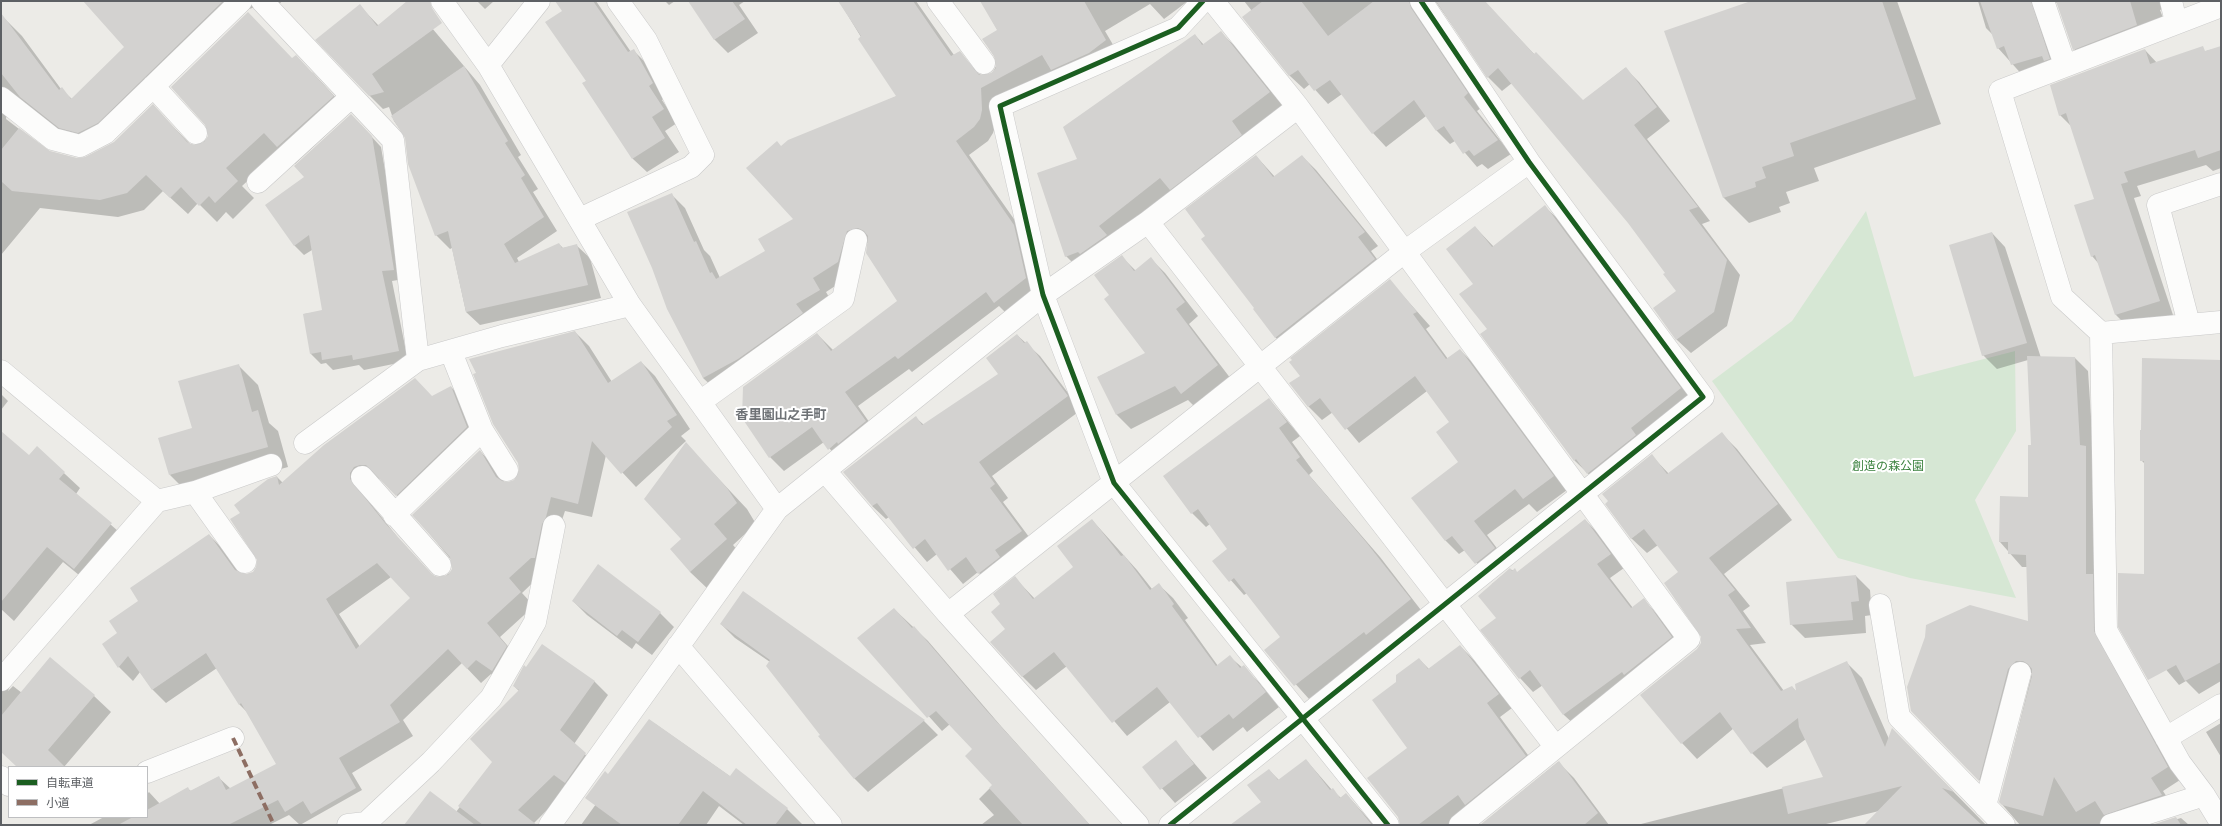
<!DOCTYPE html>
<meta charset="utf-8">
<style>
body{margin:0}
#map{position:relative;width:2222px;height:826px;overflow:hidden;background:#ecebe7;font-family:"Space Grotesk","Noto Sans JP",sans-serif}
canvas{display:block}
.frame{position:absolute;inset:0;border:2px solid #5d6064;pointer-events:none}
.legend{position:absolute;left:8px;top:766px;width:140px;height:52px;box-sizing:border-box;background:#fff;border:1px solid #bebfc1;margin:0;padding:5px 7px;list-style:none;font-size:12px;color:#5d6064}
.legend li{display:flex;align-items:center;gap:8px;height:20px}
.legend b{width:20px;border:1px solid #bebfc1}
</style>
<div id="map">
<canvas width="2222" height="826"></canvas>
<div class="frame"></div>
<ul class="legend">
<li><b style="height:5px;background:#1b5e20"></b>自転車道</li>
<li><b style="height:5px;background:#8d6e63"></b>小道</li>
</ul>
</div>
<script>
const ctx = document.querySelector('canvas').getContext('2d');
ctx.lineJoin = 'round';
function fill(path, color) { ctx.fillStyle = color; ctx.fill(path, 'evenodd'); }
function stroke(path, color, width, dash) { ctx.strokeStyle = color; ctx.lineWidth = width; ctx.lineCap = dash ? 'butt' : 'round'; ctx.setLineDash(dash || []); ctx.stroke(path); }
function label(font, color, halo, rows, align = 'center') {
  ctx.font = font + ' "Space Grotesk","Noto Sans JP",sans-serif'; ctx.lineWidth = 4; ctx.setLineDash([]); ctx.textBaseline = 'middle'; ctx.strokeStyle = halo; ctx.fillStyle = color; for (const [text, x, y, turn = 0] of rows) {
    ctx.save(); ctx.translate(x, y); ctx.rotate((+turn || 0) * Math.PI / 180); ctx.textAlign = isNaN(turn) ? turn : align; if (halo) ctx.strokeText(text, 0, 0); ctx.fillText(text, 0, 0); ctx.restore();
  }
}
const green = new Path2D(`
 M1866,211L1914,377L2015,351L2016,431L1975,500L2016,598L1910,578L1838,558L1712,381L1792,321Z`);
const shadow = new Path2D(`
 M85,1H282L278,6L262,5L249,9L115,139L96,149L8,108L6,119L49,152L77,159L86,158L114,143L153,106L190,144L199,146L292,59L313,73L350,113L295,164L281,150L242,186L254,198L233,219L226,212L217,222L198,203L188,214L163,191L144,210L118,217L40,208L1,255V23L5,19L22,36L61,89L72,99L125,47Z
 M477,1H494L485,9Z
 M559,1H596L631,52L633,50L647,64L666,97L662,100L677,123L665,131L679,152L647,172L633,159L583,83L587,81Z
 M665,1H675L669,5Z
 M689,1H745L739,5L758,33L728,53L714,39Z
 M839,1H916L954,55L959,52L979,74L985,76L992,74L998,62L983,39L998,31L981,1H1188L1164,19L1150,4L1105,31L1119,55L1065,83L1053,71L994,102L996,124L993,133L988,141L969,155L1028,239L1040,292L1009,316L999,306L912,372L909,369L858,406L879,436L842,463L824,442L784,471L770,457L817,334L833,350L899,301L868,243L861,245L852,275L826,292L833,304L717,391L703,378L671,194L685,208L704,250L710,256L720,278L767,252L795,219L781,147L897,96Z
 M1244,1H1484L1535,55L1583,101L1625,68L1639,82L1670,121L1647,139L1710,221L1702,224L1740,275L1727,326L1691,353L1677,340L1654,308L1678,291L1666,273L1629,223L1512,83L1502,91L1488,77L1436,2L1427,4L1481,108L1477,111L1511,154L1488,169L1482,164L1477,167L1455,141L1450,144L1437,131L1426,116L1386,147L1373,133L1342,94L1328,104L1310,84L1304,89L1290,76L1243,17L1252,11Z
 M1754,1H1897L1941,124L1814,168L1819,181L1786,192L1790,203L1779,207L1781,212L1749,223L1724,198L1665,32Z
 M1978,1H2164L2166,8L2160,10L2165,23L2087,62L2074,49L2058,3L2053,2L2062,72L2025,78L1998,48L1993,35L1986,28Z
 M360,6L378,25L421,15L480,85L521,155L518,157L538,189L533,192L557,231L517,258L519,262L559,244L563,248L576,245L590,258L601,298L480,325L466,312L452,248L450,249L436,235L406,138L394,121L389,107L383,109L369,95Z
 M1221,33L1235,46L1283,106L1080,270L1066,256L1078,160L1195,35L1204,45Z
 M2221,47V168L2213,171L2206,165L2137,186L2141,196L2134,198L2173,315L2130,329L2116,315L2099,264L2092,256L2095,199L2072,127L2060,115L2145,50L2158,64Z
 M361,125L381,147L404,279L392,281L408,361L364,370L359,365L333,370L326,363L321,364L311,354L304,314L323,311L312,250L304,255L294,245L305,177Z
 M1256,156L1275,177L1302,156L1316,170L1378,246L1371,251L1388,274L1290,352L1276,338L1254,309L1256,308L1207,236Z
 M1545,207L1558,219L1693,402L1601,486L1575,461L1482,334L1489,329L1474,284L1475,227L1494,247Z
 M1992,233L2005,247L2041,358H2075L2088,371L2106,644L2180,780L2163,791L2174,808L2123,825H2020L2000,802L2032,673H2030L1992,793L1912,711L2029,623L2027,567H2022L2000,542L2029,498L2033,446L2028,360L1997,369L1983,355Z
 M1122,257L1136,271L1151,259L1165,273L1198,316L1189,324L1231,379L1195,407L1188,400L1131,429L1117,415L1098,377L1147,353L1111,296Z
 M1390,281L1430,326L1426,329L1448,359L1460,350L1474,364L1567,490L1537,512L1529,504L1487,535L1508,563L1489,577L1465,550L1459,554L1445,540L1460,462L1451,422L1427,391L1359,443L1333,412L1322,420L1308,406L1301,376Z
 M575,332L589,346L612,382L641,362L655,376L690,429L681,436L686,441L636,487L606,455L592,517L565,511L545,571L522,593L534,606L500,637L520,660L506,685L491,674L481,683L462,663L403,720L413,736L352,773L362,790L300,825L289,815L269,825H89L104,817H147V794L149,792L160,804L188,789L191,791L218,777L231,789L278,765L248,713L239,704L217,668L166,703L152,689L140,672L133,681L119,667L103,644L119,633L140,601L209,535L223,549L241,573L246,576L253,573L257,567L258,560L241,513L277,477L283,483L451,387L465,401L481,441L410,509L381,479L374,478L363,494L399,539L433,576L443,578L453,570V562L414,515L480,451L493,465L505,483L515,481ZM391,577L411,598L360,647L339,614Z
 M1017,335L1040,356L1081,410L992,476L1008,498L1003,502L1035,545L993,587L978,572L963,584L937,554L927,562L889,517L886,519L872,506L915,417L924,425L1000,374Z
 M238,365L258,385L269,423L278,431L288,467L190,495L170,475L193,428Z
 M2221,370V681L2199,694L2186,681L2179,685L2163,666L2145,575V464L2141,460Z
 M1,394L8,401L1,410Z
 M1269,399L1300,436L1292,442L1313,471L1309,475L1380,557L1424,614L1378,645L1309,699L1265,650L1282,637L1247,593L1244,595L1214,561L1229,549L1210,524L1206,527L1192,513L1165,476Z
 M1,433L29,457L37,448L80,488L76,494L127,539L90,584L63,562L14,621L1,609Z
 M1722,434L1737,449L1792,520L1724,574L1750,606L1743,611L1766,643L1750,645L1784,691L1792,687L1797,692L1846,662L1862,678L1889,739L1908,745L1986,825H1866L1879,811L1822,825H1637L1824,778L1806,739L1767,768L1752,753L1734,728L1697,759L1682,743L1698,649L1702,644V637L1680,573L1658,545L1647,553L1631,538L1652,456L1669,474Z
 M686,444L747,509L756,524L733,545L746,560L710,591L690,572L682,539Z
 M1092,520L1137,570L1152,589L1159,585L1173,598L1188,618L1185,620L1218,666L1230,657L1258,681L1279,707L1247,732L1243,727L1213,751L1170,702L1127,736L1067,666L1036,690L1022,676L1007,629L1002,604L1015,578L1035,599L1074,568Z
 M1585,520L1599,534L1624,568L1610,578L1633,608L1644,600L1657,614L1685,651L1578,728L1564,715L1543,685L1533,692L1520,678L1497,619L1492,584L1510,569L1518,573Z
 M1856,576L1870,590L1872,615L1865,616L1866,633L1805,638L1791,624Z
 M743,592L924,721L938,735L868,792L854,778L821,735L770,662L735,638L721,624Z
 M573,601L660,613L674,627L652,655L636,643L632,649L587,615Z
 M894,609L928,641L1000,725L1090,825H981L994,815L979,799L993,785L973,749L950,724L942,731L859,638Z
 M1460,646L1474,660L1512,708L1500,717L1539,770L1450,825H1400L1408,748L1397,683L1419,659L1429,669Z
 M1,677L10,686L8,691L13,686L22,693L94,696L111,712L64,767H18L1,751Z
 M594,681L608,695L574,744L591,760L571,786L532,825H405L456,812L494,762L519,691L514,686Z
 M654,723L731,777L787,809L803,825H744L719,806L706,825H581Z
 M2221,723V757L2206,732Z
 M1176,742L1207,778L1175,803L1143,767Z
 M1306,760L1332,790L1341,798L1346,794L1374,825H1232L1262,803L1269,770L1280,781Z
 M1558,762L1574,778L1609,825H1481Z
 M2181,818L2189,825H2157Z`);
const building = new Path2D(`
 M83,1H223L98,123L78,133L59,128L20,97L1,73V13L59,90L62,87L71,99L124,47Z
 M407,1H430L432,8L442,23L372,74L384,92L369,96L315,40L360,4L377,26Z
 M555,1H593L628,52L634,49L653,83L649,86L664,109L652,117L665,138L632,159L582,83L586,81L545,22L562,11Z
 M688,1H732L745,19L714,40Z
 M838,1H913L951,56L960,51L979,75L991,73L996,68L994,56L982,39L997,30L980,1H1084L1106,40L1089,53L1051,70L1042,55L981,88L982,110L980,119L974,127L956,141L1014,225L1026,278L994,303L986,292L898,359L895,356L845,392L866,421L838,444L837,442L828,450L812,427L769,458L742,418L743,387L817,333L831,351L897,301L866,253L868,236L864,231L858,228L847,231L838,262L813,278L820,290L796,304L803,313L738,359L703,378L667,309L652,268L627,212L672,193L694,242L696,241L710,273L712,272L716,279L765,251L758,239L793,219L746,168L777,141L781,146L788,140L896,96L858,39L861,36Z
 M1263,1H1301L1328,36L1374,1H1409L1411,8L1468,93L1464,97L1498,140L1474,156L1469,150L1463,154L1444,126L1436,131L1414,100L1372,134L1330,80L1314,91L1298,70L1289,76L1242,17Z
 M1436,1H1485L1534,54L1536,52L1583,100L1626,67L1657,107L1634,125L1698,207L1689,210L1727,260L1714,312L1676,340L1653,308L1676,291L1663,274L1665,273L1628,223L1498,68L1487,78Z
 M1751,1H1882L1916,99L1790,143L1794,156L1762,167L1766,178L1755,182L1756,187L1723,198L1664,31Z
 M1980,1H2031L2050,59L2044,61L2042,56L2011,65L2004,46L1997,49Z
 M2056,1H2130L2137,25L2073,50Z
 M248,12L292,58L296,55L334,96L277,147L264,133L226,168L238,181L215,203L209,196L199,206L181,187L170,198L146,175L127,193L100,200L12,191L1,181V150L19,128L50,151L77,158L85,157L114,142L153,104L187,142L193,145L204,142L208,136L205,125L171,87Z
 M1221,31L1270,92L1232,121L1242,135L1170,190L1160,178L1099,226L1107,235L1080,254L1078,252L1065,257L1037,173L1077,159L1063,127L1195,34L1202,45Z
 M2203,46L2205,51L2221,46V150L2198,158L2195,150L2124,172L2128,182L2121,184L2160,301L2115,315L2095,255L2091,257L2074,205L2094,199L2066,113L2059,116L2050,85L2145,49L2150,64Z
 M464,66L508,141L505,143L525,175L521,178L544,217L504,244L515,263L559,243L562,248L577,244L588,285L466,312L448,231L435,236L408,164L405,138L391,116Z
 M351,114L372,136L394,270L382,271L399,351L353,360L352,355L322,360L321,352L310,354L303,314L322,310L309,235L294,246L265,205L304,177L294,166Z
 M1256,155L1273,177L1302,155L1365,232L1358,237L1375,259L1275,338L1253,309L1254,308L1201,239L1205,236L1185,209Z
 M1545,205L1681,388L1631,428L1636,435L1587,474L1576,459L1574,461L1480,334L1487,329L1459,294L1473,284L1446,249L1475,226L1492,247Z
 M1992,232L2027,343L1982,356L1949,245Z
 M1122,255L1134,271L1151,257L1185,302L1176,309L1218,365L1181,394L1175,386L1116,415L1097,377L1145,353L1104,299L1109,295L1094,275Z
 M1390,279L1417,312L1413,314L1446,359L1460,349L1554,476L1523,499L1515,489L1474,521L1495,548L1475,564L1452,536L1445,541L1411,498L1458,462L1436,432L1449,422L1415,376L1345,430L1320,398L1308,407L1289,383L1300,376L1289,362L1292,360L1290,358Z
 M575,331L608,383L641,361L677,415L667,421L672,427L621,474L592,441L578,504L551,497L546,517L542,524L535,558H531L509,578L521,592L487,623L507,646L492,671L476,660L467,669L448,649L390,705L400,722L339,758L356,788L311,814L303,801L285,812L278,800L228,825H118L133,817H147V810L188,787L190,791L219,776L226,790L276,764L241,703L239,705L206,653L152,690L128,656L118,668L102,644L117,633L109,621L138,601L130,588L209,534L235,570L246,574L253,572L256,567L257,560L230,519L240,513L234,505L268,479L277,476L279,485L324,445L415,378L432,396L451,386L467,427L396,496L366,465H360L354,467L350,473V479L385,523L431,573L436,577L448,575L452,569L450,557L412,515L480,450L496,477L502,481L508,482L514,480L519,470L518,463L493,424L473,374L476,373L469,359ZM377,563L410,598L356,649L326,599Z
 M1017,334L1024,343L1027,341L1068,396L979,462L995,484L990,488L1022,531L995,550L1000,557L978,574L966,557L948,571L925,539L913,549L877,503L872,506L843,472L916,416L922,425L998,374L986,358Z
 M2027,356L2075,357L2080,445L2086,446V574H2093L2094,631L2168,767L2151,778L2162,795L2104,815L2095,801L2076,812L2054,777L2043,816L2002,805L1999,802L2032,676V669L2028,664L2023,661H2016L2008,669L1979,781L1911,711L1907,687L1925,637L1926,625L1970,605L2028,621L2026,555L2008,554V542H1999L2000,496L2028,497V445H2031Z
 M2142,358L2221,360V662L2185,681L2176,665L2148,680L2118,627V573L2144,574V461H2140V430H2141Z
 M239,364L252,412L258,410L268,447L169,475L158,438L192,428L178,381Z
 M1269,398L1287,422L1279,428L1300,457L1296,460L1366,542L1411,599L1366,635L1364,632L1294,686L1264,650L1280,637L1234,578L1229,582L1212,561L1227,549L1198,509L1191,514L1163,476Z
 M1,431L29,455L37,446L65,472L59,479L112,523L74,569L47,547L1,602Z
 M1722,432L1778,504L1709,558L1735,590L1728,595L1751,628L1736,629L1781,691L1792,686L1796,691L1795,684L1847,661L1885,747L1892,728L1954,792L1942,788L1982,825H1864L1902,786L1788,814L1782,787L1823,777L1799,727L1798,718L1751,754L1720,712L1681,744L1640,695L1697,649L1701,643V637L1664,583L1678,572L1644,529L1631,539L1605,504L1608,501L1602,494L1652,454L1667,474Z
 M686,442L727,488L737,503L714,524L727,539L690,572L670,549L681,539L644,499Z
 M1092,519L1121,556L1124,555L1150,590L1159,583L1174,604L1172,606L1216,666L1230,655L1240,668L1244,665L1266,692L1233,719L1229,714L1198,738L1157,687L1112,723L1054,652L1022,677L990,642L1005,629L991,612L1000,604L993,594L1015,576L1033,599L1073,567L1057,546Z
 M1585,519L1611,554L1597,564L1631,608L1644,598L1672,637L1624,675L1622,672L1563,715L1530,670L1519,679L1480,630L1496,618L1478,596L1510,568L1512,571L1515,568L1517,572Z
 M598,564L661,612L638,642L622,630L617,636L572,601Z
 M1856,575L1859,601L1851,602L1853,620L1790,625L1786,582Z
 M743,591L925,720L854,779L818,736L820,735L766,666L770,660L720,624Z
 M894,608L912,628L914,626L986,710L1090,825H1023L989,788L992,785L965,756L972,749L936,711L927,718L857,638Z
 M542,644L595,681L560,730L586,753L565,783L554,775L518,810L537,825H483L458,806L492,762L470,739L519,690L513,686L524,665L526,667Z
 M1460,645L1499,694L1487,703L1526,756L1465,805L1458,795L1418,825H1400L1398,817L1367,778L1407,748L1372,700L1396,682V675L1419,658L1428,669Z
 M50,657L95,695L48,750L65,767H17L1,752V716Z
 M649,719L730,776L736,768L788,808L775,825H747L703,791L678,825H622L585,798L605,771L608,774Z
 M1176,740L1194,764L1160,790L1142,767Z
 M1306,759L1330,790L1333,788L1340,798L1346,793L1372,825H1230L1261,802L1247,785L1269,769L1278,780Z
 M1559,761L1598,813L1584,825H1480Z
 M430,791L475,825H404Z
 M2176,817L2181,825H2152Z`);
const minor = new Path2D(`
 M262,1L393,140L418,360
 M442,1L488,65L630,305L777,509
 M938,1L984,63
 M1203,1L1178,28L1000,106L1043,295L1114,483L1388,825
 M1213,1L1298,107L1689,639L1460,825
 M2043,1L2065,65
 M2171,1L2176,22
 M2221,6L2000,91L2062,297L2101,333L2106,630L2180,763L2204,795L2221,823
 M488,65L539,1
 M153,86L196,133
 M1,98L53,139L80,146L105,133L241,1
 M258,182L351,97
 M580,219L691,167L703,155L646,40L618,1
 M1148,222L1555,746
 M2189,324L2158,205L2221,184
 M2101,333L2221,322
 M451,352L482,430L507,470
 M1,371L157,501L1,680
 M700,402L843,299L856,240
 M305,443L418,360L502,336L630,305
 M825,471L948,614L1138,825
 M362,477L440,565
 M195,492L245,562
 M157,501L195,492L271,465
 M394,515L482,430
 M1880,605L1899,717L2004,825
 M948,614L1403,253L1529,162
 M678,646L831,825
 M2166,738L2221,705
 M147,772L233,738
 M1,777L9,785
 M1985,806L2020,673
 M348,825L366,823L431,762L491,698L535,622L554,526
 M550,825L777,509L1043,295L1148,222L1298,107
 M1170,825L1703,397L1529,162L1421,1
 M2111,825L2204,795`);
const quiet = new Path2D(`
 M233,738L274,825`);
const cycleway = new Path2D(`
 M1203,1L1178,28L1000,106L1043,295L1114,483L1388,825
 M1170,825L1703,397L1529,162L1421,1`);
const parkNames = [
 ["創造の森公園",1888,467]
];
const neighbourhoodNames = [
 ["香里園山之手町",781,415]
];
fill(green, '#d6e7d4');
fill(shadow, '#0003');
fill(building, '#d3d2d0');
stroke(minor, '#c9c9c9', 23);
stroke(minor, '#fcfcfb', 22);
stroke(quiet, '#8d6e63', 4, [8, 4]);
stroke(cycleway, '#1b5e20', 5);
label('12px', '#3d8340', '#fff', parkNames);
label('bold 13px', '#6e7276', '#fff', neighbourhoodNames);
</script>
